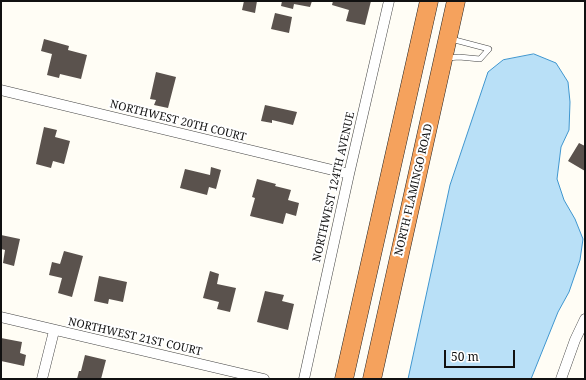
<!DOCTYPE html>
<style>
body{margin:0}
#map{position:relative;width:586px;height:380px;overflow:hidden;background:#fffdf5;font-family:"Noto Serif",serif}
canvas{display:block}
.frame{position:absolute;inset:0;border:2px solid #111;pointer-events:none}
.scale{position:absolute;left:444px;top:350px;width:71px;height:18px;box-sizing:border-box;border:2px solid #111;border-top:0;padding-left:5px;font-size:12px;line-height:14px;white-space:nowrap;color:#111;-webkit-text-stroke:3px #fff;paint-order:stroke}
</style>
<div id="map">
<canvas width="586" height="380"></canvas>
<div class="frame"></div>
<div class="scale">50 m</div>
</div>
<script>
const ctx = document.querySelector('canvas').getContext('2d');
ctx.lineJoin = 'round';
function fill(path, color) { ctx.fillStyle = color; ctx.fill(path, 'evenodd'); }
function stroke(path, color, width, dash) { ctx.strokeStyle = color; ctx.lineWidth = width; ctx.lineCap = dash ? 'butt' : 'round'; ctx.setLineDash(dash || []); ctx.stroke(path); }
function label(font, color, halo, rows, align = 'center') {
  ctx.font = font + ' "Noto Serif",serif'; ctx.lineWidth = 4; ctx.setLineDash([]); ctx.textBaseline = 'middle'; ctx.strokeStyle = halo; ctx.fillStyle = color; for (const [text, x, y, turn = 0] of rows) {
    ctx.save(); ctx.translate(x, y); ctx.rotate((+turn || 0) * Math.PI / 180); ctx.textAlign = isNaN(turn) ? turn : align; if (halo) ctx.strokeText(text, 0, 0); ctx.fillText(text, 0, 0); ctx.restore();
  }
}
const water = new Path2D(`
 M534,54L556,63L568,82L570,102L569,130L561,147L557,179L564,200L575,219L583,239L580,260L569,292L558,312L531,379H408L450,185L488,72L503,60Z`);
const building = new Path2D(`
 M244,1H257L255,13L242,10Z
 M282,1H312L310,7L294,4L293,9L281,6Z
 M333,1H371L365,25L346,21L349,10L332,5Z
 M275,13L292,17L289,33L271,29Z
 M44,39L69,46L68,50L87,55L81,79L60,74L59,78L47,75L52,54L41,51Z
 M156,72L176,77L168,108L154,105L156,100L150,99Z
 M265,105L297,112L293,125L272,120V123L261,121Z
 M44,127L57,130L55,137L70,141L64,164L53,161L51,168L36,164Z
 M579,143L585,146V171L568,161Z
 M211,167L221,170L216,189L209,187L207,195L180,188L185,169L210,175Z
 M257,179L276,184L275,186L291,190L288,200L299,203L296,216L286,213L283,224L250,216L255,198L252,197Z
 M1,235L20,239L14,266L3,263L5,250L1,249Z
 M64,251L83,256L72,297L58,293L62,278L49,275L52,262L60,264Z
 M210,271L219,274L217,284L236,288L230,312L217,309L219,302L203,298Z
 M99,276L127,282L123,302L109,299L108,304L94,301Z
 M265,291L284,295L282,301L294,304L288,330L257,322Z
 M1,338L22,342L20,353L26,355L24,366L1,361Z
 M85,355L106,360L101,379H77L79,371H81Z`);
const lane = new Path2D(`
 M447,58L459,57L480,59L489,49L451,39`);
const street = new Path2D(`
 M1,90L349,174
 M1,317L264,379
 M42,379L54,331
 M304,379L349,174L389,1
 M561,379L575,340L585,319`);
const highway = new Path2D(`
 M344,379L429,1
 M372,379L456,1`);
const streetNames = [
 ["NORTHWEST 20TH COURT",178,121,14],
 ["NORTHWEST 124TH AVENUE",334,187,-77],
 ["NORTH FLAMINGO ROAD",414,190,-77],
 ["NORTHWEST 21ST COURT",135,337,13]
];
fill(water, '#b9e0f7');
stroke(water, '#3f96cf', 1);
fill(building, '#5a524d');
stroke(lane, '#444', 6);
stroke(street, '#444', 11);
stroke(highway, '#222', 19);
stroke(lane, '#fff', 5);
stroke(street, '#fff', 10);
stroke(highway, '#f5a25d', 18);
label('11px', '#111', '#fff', streetNames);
</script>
